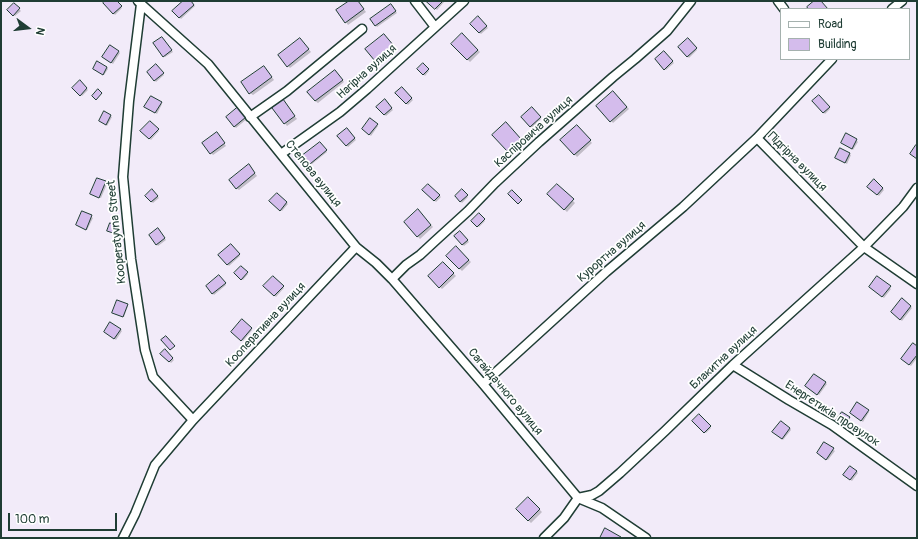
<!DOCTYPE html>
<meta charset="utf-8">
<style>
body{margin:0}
#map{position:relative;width:918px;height:539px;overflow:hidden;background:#f2ebf9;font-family:Pangolin,sans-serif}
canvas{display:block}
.frame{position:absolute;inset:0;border:2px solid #1f3d34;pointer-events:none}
.legend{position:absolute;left:780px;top:8px;width:130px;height:52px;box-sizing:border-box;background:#fff;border:1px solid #a5b1ae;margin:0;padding:5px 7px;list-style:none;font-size:12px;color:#1f3d34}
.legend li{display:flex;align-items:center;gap:8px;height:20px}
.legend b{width:20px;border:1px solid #a5b1ae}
.north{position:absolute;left:8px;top:8px;width:40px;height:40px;-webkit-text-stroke:3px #fff;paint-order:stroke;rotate:105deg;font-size:11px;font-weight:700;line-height:16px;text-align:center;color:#1f3d34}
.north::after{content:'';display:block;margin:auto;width:14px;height:18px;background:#1f3d34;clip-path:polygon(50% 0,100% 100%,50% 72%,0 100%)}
.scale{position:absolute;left:8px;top:513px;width:109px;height:18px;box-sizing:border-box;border:2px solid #1f3d34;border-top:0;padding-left:5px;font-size:12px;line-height:14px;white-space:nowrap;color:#1f3d34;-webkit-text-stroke:3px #fff;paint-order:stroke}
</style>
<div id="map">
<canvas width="918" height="539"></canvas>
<div class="frame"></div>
<ul class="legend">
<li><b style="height:5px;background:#fff"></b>Road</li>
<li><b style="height:11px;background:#d4bcec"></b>Building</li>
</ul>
<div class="north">N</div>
<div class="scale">100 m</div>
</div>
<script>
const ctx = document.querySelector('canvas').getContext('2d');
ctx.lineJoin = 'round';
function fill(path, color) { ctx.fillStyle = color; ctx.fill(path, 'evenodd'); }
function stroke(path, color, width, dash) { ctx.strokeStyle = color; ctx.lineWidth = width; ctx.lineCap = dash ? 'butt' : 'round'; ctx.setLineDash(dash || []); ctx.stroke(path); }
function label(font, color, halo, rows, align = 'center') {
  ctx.font = font + ' Pangolin,sans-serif'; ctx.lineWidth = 3.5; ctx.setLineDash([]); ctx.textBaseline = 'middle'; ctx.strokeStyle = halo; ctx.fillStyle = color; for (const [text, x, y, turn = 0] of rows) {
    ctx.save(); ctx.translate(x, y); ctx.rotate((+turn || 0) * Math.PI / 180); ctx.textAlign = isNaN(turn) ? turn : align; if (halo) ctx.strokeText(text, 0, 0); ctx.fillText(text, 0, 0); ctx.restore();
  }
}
const shadow = new Path2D(`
 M106,1H116L122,8L115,15L104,3Z
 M185,1H190L195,6L181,19L174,11Z
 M351,1H358L366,12L348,25L346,22Z
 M428,1H445L437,10Z
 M14,4L21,11L15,16L9,10Z
 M392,6L397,13L377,27L371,19Z
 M478,17L488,28L481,34L471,24Z
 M462,34L480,52L470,62L452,44Z
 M386,37L395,49L378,63L376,60Z
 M164,39L173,52L165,57L164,56Z
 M688,39L697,50L689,58L679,47Z
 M302,41L311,52L290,68L288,66Z
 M119,52L120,53L113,64L105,58Z
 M664,52L674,63L666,70L656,59Z
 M156,65L164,75L156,82L148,72Z
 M423,65L429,71L425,76L419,69Z
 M107,67L108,69L104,75L94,69Z
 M266,69L274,80L253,95L250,93Z
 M338,74L344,82L318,103L315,101Z
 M80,82L88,90L82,96L74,88Z
 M402,88L413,100L408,105L397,94Z
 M613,92L629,109L613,123L598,106Z
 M819,96L830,109L825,114L814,101Z
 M385,101L393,110L386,116L378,107Z
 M161,103L162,104L157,114L147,108Z
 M285,103L297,119L287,126L273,108Z
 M238,108L247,119L236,128L227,117Z
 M532,109L541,119L532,128L522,117Z
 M104,113L112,117L107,126L100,121Z
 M370,120L378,126L371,136L365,130Z
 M150,122L159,131L151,140L142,131Z
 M506,124L522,142L510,153L493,135Z
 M577,126L592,143L577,157L562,140Z
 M346,129L356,140L348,147L339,136Z
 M219,136L226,146L213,155L211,153Z
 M856,140L858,142L853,150L842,143Z
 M320,143L327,152L312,164L310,163Z
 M840,149L851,155L847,164L838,159Z
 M251,168L257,176L239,190L236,188Z
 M874,181L884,190L879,196L869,187Z
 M105,182L107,184L101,198L93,195Z
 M428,185L441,197L436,202L424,190Z
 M557,185L575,203L567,212L548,194Z
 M152,190L159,198L153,203L146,196Z
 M462,191L468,197L462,203L456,196Z
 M277,194L288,204L282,211L271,201Z
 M418,211L433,227L420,239L405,222Z
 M83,212L93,218L87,230L78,226Z
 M479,215L485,221L479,227L473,221Z
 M159,231L166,240L158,246L150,235Z
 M460,232L469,242L464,246L455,236Z
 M231,245L240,256L229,266L219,255Z
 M456,247L471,262L462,271L447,256Z
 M443,263L456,276L442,289L429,276Z
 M241,267L248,274L243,280L235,273Z
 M219,276L226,285L214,295L207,286Z
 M273,277L284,288L276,297L265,286Z
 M877,278L891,289L884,298L871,288Z
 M902,300L912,308L902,321L892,312Z
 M127,304L128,306L124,317L115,314Z
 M242,321L252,330L243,341L232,332Z
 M111,323L122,331L116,340L105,332Z
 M917,348V358L911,366L902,359Z
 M165,351L174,360L171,363L162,354Z
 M815,375L827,384L819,395L808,387Z
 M868,411L869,412L863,422L852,414Z
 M699,416L711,428L706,433L694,421Z
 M849,418L850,419L846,426L839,421Z
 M790,428L791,430L783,440L775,434Z
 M825,443L835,451L828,460L820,455Z
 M856,471L858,473L852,481L846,477Z
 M528,498L542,512L531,523L517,509Z`);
const building = new Path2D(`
 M105,1H117L122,6L113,14L103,3Z
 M183,1H191L194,5L179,18L172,11Z
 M349,1H358L364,9L345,23L336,10Z
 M426,1H443L435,9Z
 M814,1H821L828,9H808L807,7Z
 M14,3L20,8L13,16L7,10Z
 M391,4L396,11L375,26L370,19Z
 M478,16L487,26L479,33L470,24Z
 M462,33L478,50L467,60L451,44Z
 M384,34L394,46L375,61L365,49Z
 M162,37L172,50L163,57L153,43Z
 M300,38L309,49L287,67L278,55Z
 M688,38L697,48L687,57L678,47Z
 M110,45L119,51L111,63L102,57Z
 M664,51L673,61L664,70L655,59Z
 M97,61L107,67L103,75L93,69Z
 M423,63L429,69L423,75L417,69Z
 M156,64L164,73L154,81L147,72Z
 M264,66L272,77L249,94L241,82Z
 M335,70L343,80L315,101L307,92Z
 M80,80L87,88L80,96L72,88Z
 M402,87L412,98L406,104L395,93Z
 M98,89L102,93L96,100L92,96Z
 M613,91L627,107L610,122L596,106Z
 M819,95L830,107L823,113L812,101Z
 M151,96L162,102L155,113L144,107Z
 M283,99L295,116L284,124L272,108Z
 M385,99L392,108L384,115L376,107Z
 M238,107L246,117L234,127L226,117Z
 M532,107L541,117L530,127L521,117Z
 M104,111L111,115L106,125L99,121Z
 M370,118L378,124L369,135L362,129Z
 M150,121L159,129L149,139L140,131Z
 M506,122L521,139L507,151L492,135Z
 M577,125L591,140L574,155L560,140Z
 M347,128L355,138L346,146L337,136Z
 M217,132L225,143L210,154L202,143Z
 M846,133L857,139L852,149L841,143Z
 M320,142L327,150L310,164L303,155Z
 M916,145L917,146V159L910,154Z
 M840,148L850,153L845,163L835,158Z
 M249,164L255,173L236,189L229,180Z
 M97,178L106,181L99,198L90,194Z
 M874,179L883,188L877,195L867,187Z
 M428,184L440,195L434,201L422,190Z
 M557,184L574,199L564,210L547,194Z
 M152,189L158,196L151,202L145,196Z
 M462,189L468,195L460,202L455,196Z
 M512,190L522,200L518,204L508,194Z
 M277,193L287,202L280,211L269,201Z
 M418,209L431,225L417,237L404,222Z
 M82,211L92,215L86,230L76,225Z
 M479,213L485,219L477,227L471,221Z
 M110,223L115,225L113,233L107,231Z
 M158,228L165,238L156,245L149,235Z
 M460,231L468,240L462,245L454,236Z
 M231,244L240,254L227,265L218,255Z
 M456,246L469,260L459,269L446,256Z
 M443,262L454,273L439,288L428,276Z
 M241,266L248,272L241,280L234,273Z
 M219,275L226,283L212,294L206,286Z
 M273,276L284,286L274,296L263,286Z
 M877,276L891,286L882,297L869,287Z
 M902,298L911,306L900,320L891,312Z
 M117,300L128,304L123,317L112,313Z
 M242,319L252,328L241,341L231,332Z
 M110,322L121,329L114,339L104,332Z
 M166,336L175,346L170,350L161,340Z
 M913,343L917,346V355L909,365L901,359Z
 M165,349L173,358L169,362L160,354Z
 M814,374L826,382L817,395L805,386Z
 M857,402L869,410L861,421L850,413Z
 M842,412L850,417L844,426L836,420Z
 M699,414L711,426L704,433L692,421Z
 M781,421L790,428L782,439L772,432Z
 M824,442L834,448L826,460L817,453Z
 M850,466L857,471L850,480L843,475Z
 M528,497L540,509L528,521L516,509Z
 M605,528L621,537V538H600Z`);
const minor = new Path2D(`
 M138,1L141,4L129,101L123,177L131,259L145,350L153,377L193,420
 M415,1L435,27
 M778,1L784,9
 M141,4L208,64L356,247L376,263L392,279L483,384L578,498L602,508L646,538
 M892,9L902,1
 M250,117L287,91L362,29
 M757,138L864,247L917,284
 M281,154L340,112L367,89L464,1
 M392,279L406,265L420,255L434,242L468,211L495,183L539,142L613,77L635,59L667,31L691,1
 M733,365L789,400L832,425L917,486
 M483,384L606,272L683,207L757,138L832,59
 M123,538L135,514L155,465L193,420L356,247
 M544,538L564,518L578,498L592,495L599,491L620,473L665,431L733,365L864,247L903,207L917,188`);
const streetNames = [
 ["Нагірна вулиця",367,72,-42],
 ["Каспіровича вулиця",534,132,-42],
 ["Підгірна вулиця",797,162,45],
 ["Степова вулиця",313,174,51],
 ["Kooperatyvna Street",117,232,-96],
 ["Курортна вулиця",612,252,-41],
 ["Кооперативна вулиця",266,325,-47],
 ["Блакитна вулиця",724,358,-43],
 ["Сагайдачного вулиця",505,392,50],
 ["Енергетиків провулок",832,414,33]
];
fill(shadow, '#0003');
fill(building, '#d4bcec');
stroke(building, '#1f3d34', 1);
stroke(minor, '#1f3d34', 11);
stroke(minor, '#fff', 8);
label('12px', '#1f3d34', '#fff', streetNames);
</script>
